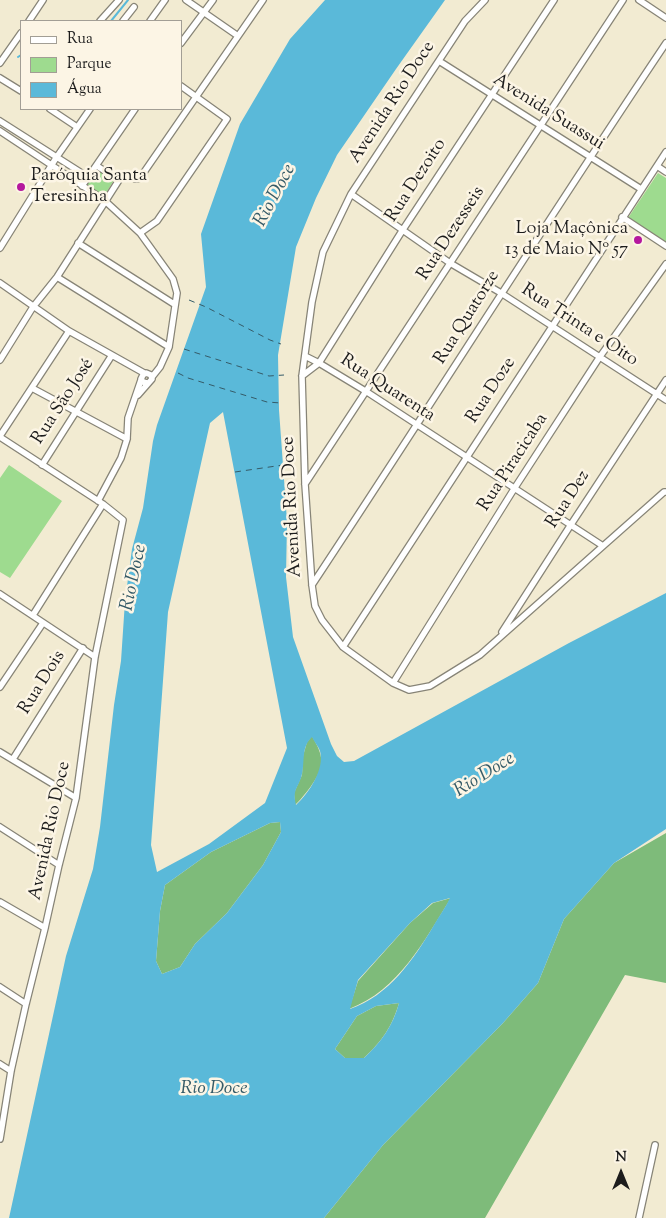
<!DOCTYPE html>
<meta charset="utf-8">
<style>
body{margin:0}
#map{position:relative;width:666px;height:1218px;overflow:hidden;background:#f2ebd2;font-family:"Sorts Mill Goudy",serif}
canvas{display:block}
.legend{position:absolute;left:20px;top:20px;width:162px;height:90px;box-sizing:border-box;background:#fcf5e5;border:1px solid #a29e95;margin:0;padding:6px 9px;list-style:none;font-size:15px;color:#1c1c1c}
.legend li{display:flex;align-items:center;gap:10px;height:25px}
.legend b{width:25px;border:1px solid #a29e95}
.north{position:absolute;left:596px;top:1148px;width:50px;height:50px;-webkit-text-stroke:4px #fcf5e5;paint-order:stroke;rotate:0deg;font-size:14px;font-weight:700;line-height:20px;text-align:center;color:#1c1c1c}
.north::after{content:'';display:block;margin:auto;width:18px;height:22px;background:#1c1c1c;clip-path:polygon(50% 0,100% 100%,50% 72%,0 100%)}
</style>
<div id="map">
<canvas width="666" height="1218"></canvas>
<ul class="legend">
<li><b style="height:6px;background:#fff"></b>Rua</li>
<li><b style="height:14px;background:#9edb8f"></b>Parque</li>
<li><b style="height:14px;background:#5ab9d9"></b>Água</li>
</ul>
<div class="north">N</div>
</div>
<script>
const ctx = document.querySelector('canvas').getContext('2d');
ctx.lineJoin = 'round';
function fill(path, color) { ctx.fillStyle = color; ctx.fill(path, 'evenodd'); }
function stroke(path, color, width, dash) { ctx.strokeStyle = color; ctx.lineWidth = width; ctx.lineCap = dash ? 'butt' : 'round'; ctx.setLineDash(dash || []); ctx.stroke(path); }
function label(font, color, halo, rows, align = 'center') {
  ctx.font = font + ' "Sorts Mill Goudy",serif'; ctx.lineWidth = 5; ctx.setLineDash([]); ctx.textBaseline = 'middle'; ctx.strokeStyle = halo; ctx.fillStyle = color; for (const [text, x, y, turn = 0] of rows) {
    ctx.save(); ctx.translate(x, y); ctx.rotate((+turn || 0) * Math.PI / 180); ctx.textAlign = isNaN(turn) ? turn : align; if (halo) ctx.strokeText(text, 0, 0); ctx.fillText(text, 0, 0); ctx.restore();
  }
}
const green = new Path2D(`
 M97,169L114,180L103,198L85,186Z
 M658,173L666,178V243L628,218Z
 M9,465L62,501L10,578L0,572V478Z`);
const forest = new Path2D(`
 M312,736C317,745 323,755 321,766C320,776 303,798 295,805L294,793L302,775L303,756L307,742Z
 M280,822L281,832L263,865L227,913L195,944L180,967L162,974L156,961L160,911L165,885L211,852L270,823Z
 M666,833V983L625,975L485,1218H324L383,1145L503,1023L538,983L564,919L614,863Z
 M451,898C424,941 399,990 349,1009L358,981L410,923L433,903Z
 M399,1003C392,1027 382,1041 364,1058H345L335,1049L357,1016L376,1006Z`);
const water = new Path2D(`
 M325,0H445L396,69L337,155L316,198L296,247L278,355L279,410L287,521L286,577L293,637L331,744L337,756L344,762L354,761L569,643L666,593V829L614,863L564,919L538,983L503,1023L383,1145L324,1218H9L66,956L93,869L100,827L114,705L121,661L125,601L132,549L143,508L153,441L157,425L206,287L201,234L240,124L290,39ZM223,412L287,748L265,803L209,844L157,872L151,845L168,612L210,423ZM312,737C314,741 318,746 320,751C325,769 309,793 296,805C292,788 299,788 302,774C305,761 301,747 312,737ZM280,822L281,832L263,865L227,913L195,944L180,967L162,974L156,961L160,911L165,885L211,852L270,823ZM450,898C446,907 439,916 434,925C414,959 389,996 350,1009L358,980L410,923L432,903ZM399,1003C393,1026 381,1042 364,1058H345L335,1049L357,1016L376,1006Z`);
const stream = new Path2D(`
 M111,21L128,0
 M18,57L21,55`);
const ferry = new Path2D(`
 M189,300L206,307L270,340L281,344
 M184,349L269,376L284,375
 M178,373L188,378L267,402L281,403
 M235,472L290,464`);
const minor = new Path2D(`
 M186,0L238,36
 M485,0L465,21L351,194L323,252L312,302L302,376L305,484L312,585L315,606L322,620L343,647L393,683L409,690L430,686L480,655L664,492H666
 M639,0L666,18
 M29,21L43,0
 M100,21L119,0
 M123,21L134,7
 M150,21L165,0
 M181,43L213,0
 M439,61L641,189
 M0,63L21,33
 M0,78L21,91
 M50,109L77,127
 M0,121L88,177
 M0,131L104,200L140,233L173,279L177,293L169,347L160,367L152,377
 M97,166L119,180
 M657,166L666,172
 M82,186L135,109
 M351,194L450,263L501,293L666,400
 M622,217L666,246
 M140,233L157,221L227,119L181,86
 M78,243L174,304
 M0,248L56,158L90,109
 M57,277L169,347
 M0,283L69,331L144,373
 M305,356L319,363L367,392L603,546
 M0,360L33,307L57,277L119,180L125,174L135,179L140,178L263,0
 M302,376L319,363L402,231L554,0
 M32,388L127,439
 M138,395L152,379L151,375L146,373L143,375L141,379L143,382L147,383
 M0,436L69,331
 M0,437L103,504L123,520L95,657L76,798L59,865L45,928L26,1004L11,1071L0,1139
 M42,465L112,355
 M305,484L623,0
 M98,501L121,458L127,439L128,418L142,377
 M312,585C431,405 546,222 666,43
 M0,594L95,657
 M33,615L103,504
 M502,632L570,526L666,380
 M343,647L666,152
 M393,683L514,489L599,358L666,264
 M0,687L43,623
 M0,752L76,798
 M13,759L83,648
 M0,827L59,865
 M0,902L45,928
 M0,987L26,1004
 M0,1064L11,1071
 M639,1218L655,1145`);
const markers = [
 [21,187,5,"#b5179e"],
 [638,240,5,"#b5179e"]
];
const streetNames = [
 ["Avenida Rio Doce",393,103,-57],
 ["Avenida Suassui",548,113,32],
 ["Rua Dezoito",417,181,-57],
 ["Rua Dezesseis",452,234,-57],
 ["Rua Quatorze",468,318,-58],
 ["Rua Trinta e Oito",579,326,33],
 ["Rua Quarenta",387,389,33],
 ["Rua Doze",492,391,-57],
 ["Rua São José",64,402,-57],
 ["Rua Piracicaba",514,463,-57],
 ["Rua Dez",569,500,-57],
 ["Avenida Rio Doce",293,507,-93],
 ["Rua Dois",43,683,-58],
 ["Avenida Rio Doce",51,831,-78]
];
const poiNames = [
 ["Paróquia Santa",31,177],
 ["Teresinha",31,198],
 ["Loja Maçônica",628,230,"right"],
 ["13 de Maio Nº 57",628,251,"right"]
];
const waterNames = [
 ["Rio Doce",276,196,-62],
 ["Rio Doce",135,578,-78],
 ["Rio Doce",485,776,-32],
 ["Rio Doce",214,1090]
];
fill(green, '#9edb8f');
fill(forest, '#7ebb7a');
fill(water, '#5ab9d9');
stroke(stream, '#5ab9d9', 2);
stroke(ferry, '#355b68', 1, [6, 5]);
stroke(minor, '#878477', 8);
stroke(minor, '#fff', 5.5);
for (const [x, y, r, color] of markers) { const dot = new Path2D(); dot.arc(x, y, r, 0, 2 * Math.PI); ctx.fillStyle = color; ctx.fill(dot); stroke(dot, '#fcf5e5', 2); }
label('18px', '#1c1c1c', '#fcf5e5', streetNames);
label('18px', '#1c1c1c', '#fcf5e5', poiNames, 'left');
label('italic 19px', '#355b68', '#fcf5e5', waterNames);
</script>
